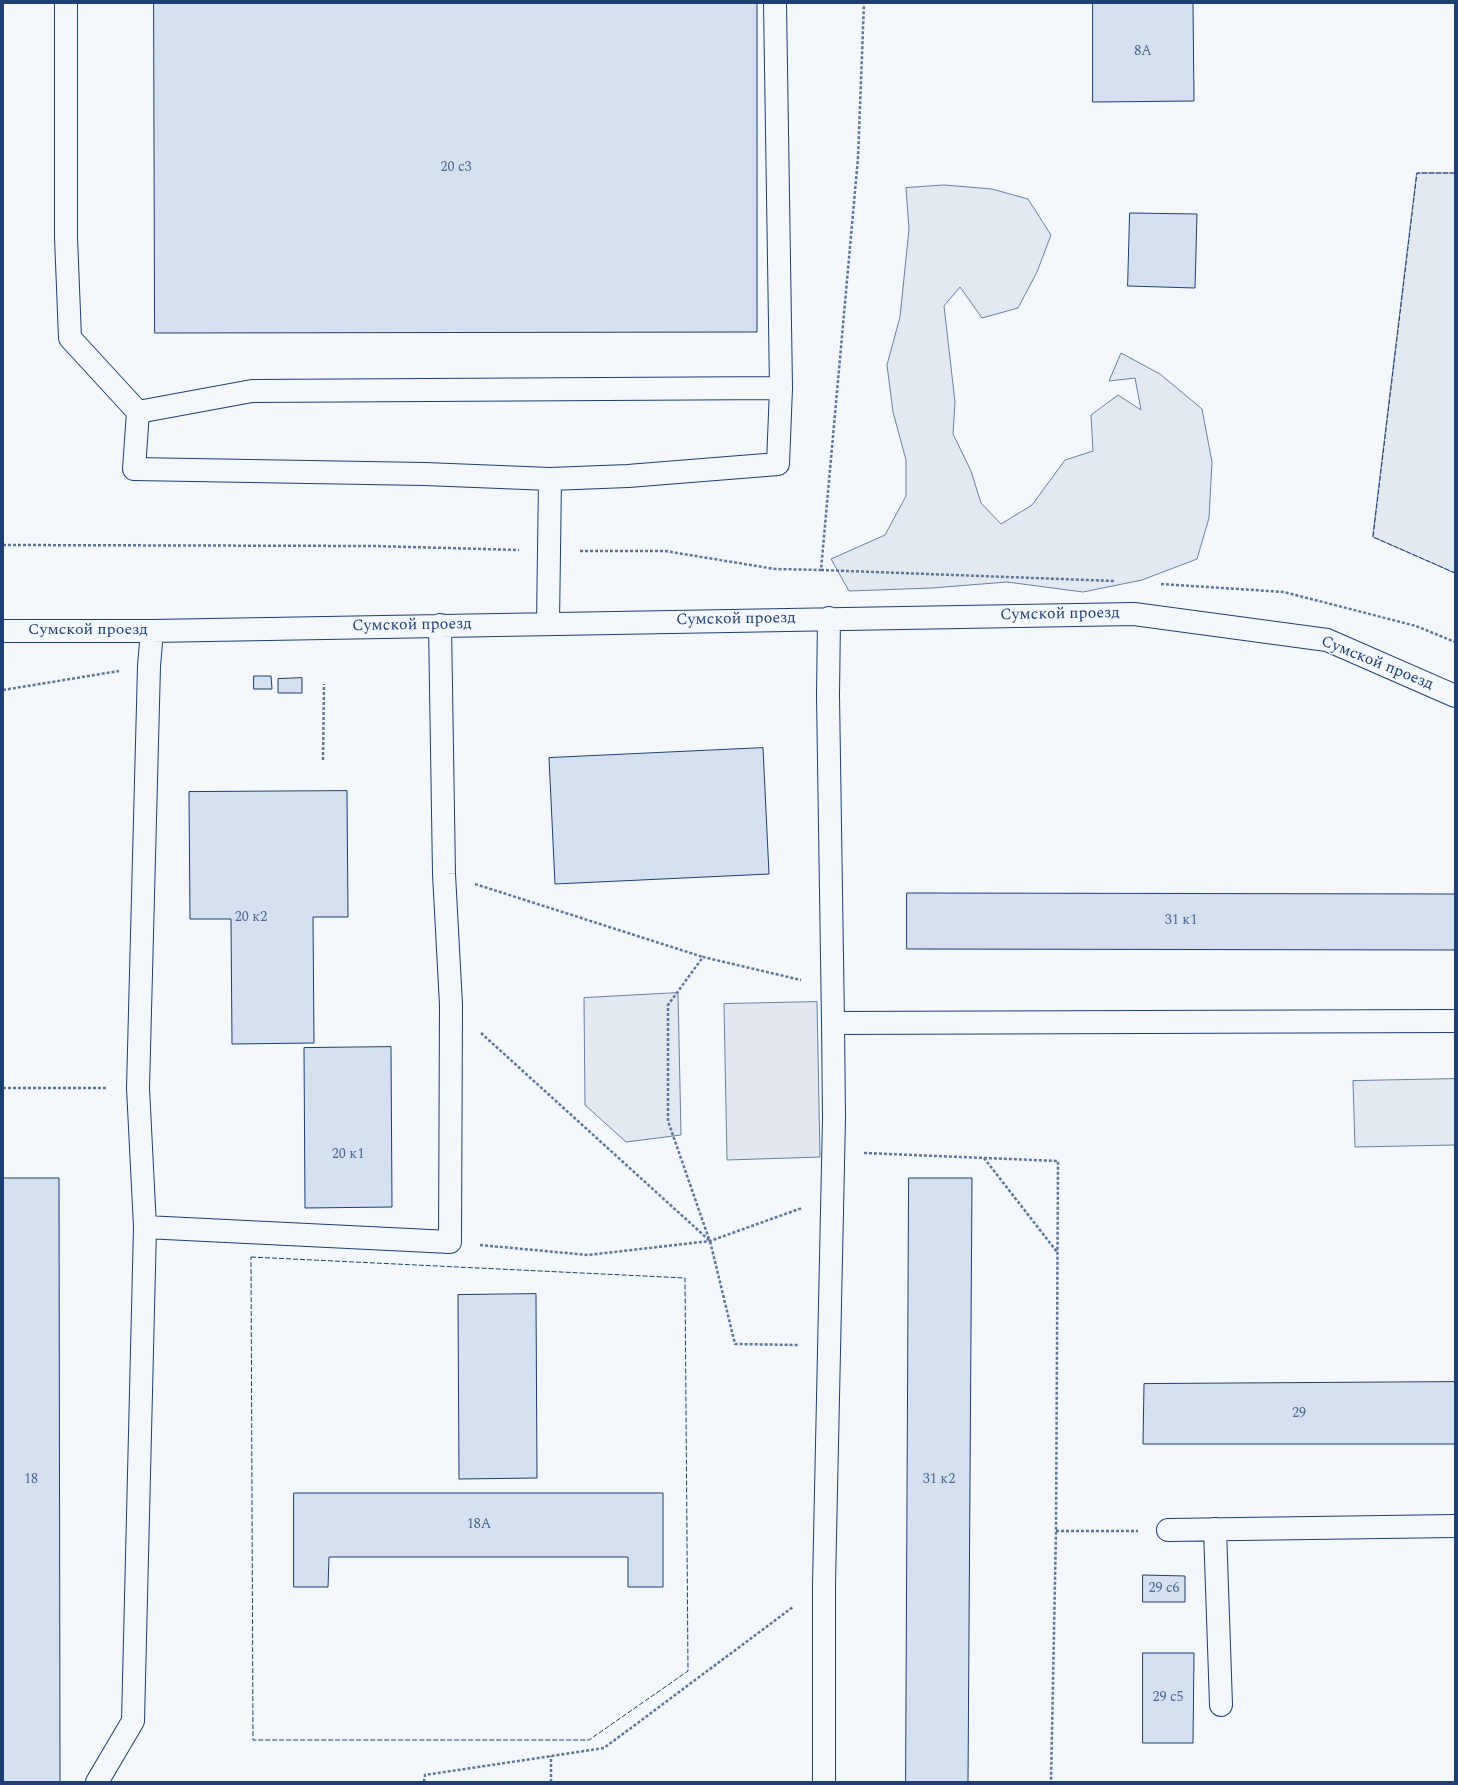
<!DOCTYPE html>
<meta charset="utf-8">
<style>
body{margin:0}
#map{position:relative;width:1458px;height:1785px;overflow:hidden;background:#f4f7fb;font-family:Spectral,serif}
canvas{display:block}
.frame{position:absolute;inset:0;border:4px solid #1d3f73;pointer-events:none}
</style>
<div id="map">
<canvas width="1458" height="1785"></canvas>
<div class="frame"></div>
</div>
<script>
const ctx = document.querySelector('canvas').getContext('2d');
ctx.lineJoin = 'round';
function fill(path, color) { ctx.fillStyle = color; ctx.fill(path, 'evenodd'); }
function stroke(path, color, width, dash) { ctx.strokeStyle = color; ctx.lineWidth = width; ctx.lineCap = dash ? 'butt' : 'round'; ctx.setLineDash(dash || []); ctx.stroke(path); }
function label(font, color, halo, rows, align = 'center') {
  ctx.font = font + ' Spectral,serif'; ctx.lineWidth = 3; ctx.setLineDash([]); ctx.textBaseline = 'middle'; ctx.strokeStyle = halo; ctx.fillStyle = color; for (const [text, x, y, turn = 0] of rows) {
    ctx.save(); ctx.translate(x, y); ctx.rotate((+turn || 0) * Math.PI / 180); ctx.textAlign = isNaN(turn) ? turn : align; if (halo) ctx.strokeText(text, 0, 0); ctx.fillText(text, 0, 0); ctx.restore();
  }
}
const green = new Path2D(`
 M1417,173H1455V573L1373,537Z
 M944,185L992,189L1028,199L1051,235L1037,272L1018,308L982,318L960,287L944,306L955,402L953,434L971,471L981,503L1001,524L1032,505L1065,460L1093,451L1091,415L1118,395L1141,410L1135,378L1109,381L1121,353L1160,374L1202,409L1212,462L1209,518L1197,559L1142,580L1083,592L1007,582L932,588L849,591L831,559L885,535L906,496V460L893,412L887,365L900,317L909,229L906,188Z
 M678,993L681,1135L626,1142L585,1105L584,998Z
 M1455,1079V1145L1355,1147L1353,1081Z`);
const parking = new Path2D(`
 M817,1002L820,1157L727,1160L724,1004Z`);
const building = new Path2D(`
 M154,3H757V332L155,333Z
 M1093,3H1193L1194,101L1093,102Z
 M1130,213L1197,214L1195,288L1128,286Z
 M254,676H271L272,689H254Z
 M302,678V693H278V679Z
 M763,748L769,874L555,884L549,758Z
 M347,791L348,917H313L314,1043L232,1044L231,919H190L189,792Z
 M907,893L1455,894V950L907,949Z
 M391,1047L392,1207L305,1208L304,1048Z
 M3,1178H59L60,1782H3Z
 M909,1178H972L968,1782H906Z
 M536,1294L537,1478L459,1479L458,1295Z
 M1455,1382V1444H1143L1144,1384Z
 M294,1493H663V1587H628V1557H329L328,1587H294Z
 M1143,1575L1185,1576V1602H1143Z
 M1143,1653H1194L1193,1743H1143Z`);
const path = new Path2D(`
 M3,545L374,546L519,550
 M580,551H665L775,569L821,570L858,158L864,3
 M821,570L1114,581
 M1161,584L1284,592L1416,626L1455,642
 M3,690L119,671
 M323,760L324,684
 M475,884L703,957
 M481,1033L710,1241L735,1344L799,1345
 M3,1088H108
 M864,1153L1058,1161L1056,1531L1051,1782
 M984,1158L1057,1252
 M709,1239L668,1121V1005L703,957L801,980
 M480,1245L588,1255L710,1241L802,1208
 M1056,1531H1138
 M424,1782L425,1775L604,1748L793,1607
 M551,1782V1756`);
const minor = new Path2D(`
 M66,3V237L70,338L138,412
 M550,479L628,476L778,464L781,388
 M829,618L828,695L833,1023L1455,1021
 M548,623L550,479L425,474L134,469L138,412L252,391L781,388L775,3
 M3,631H152L1134,614L1327,640L1455,696
 M145,1227L450,1242L451,1005L444,874L440,625
 M1215,1529L1221,1705
 M1168,1530L1455,1526
 M97,1782L133,1721L145,1227L138,1088L149,666L152,631
 M824,1782V1584L834,1118L833,1023`);
const fence = new Path2D(`
 M1455,173H1417L1373,537L1455,573
 M251,1257L685,1278L688,1671L589,1740H253Z`);
const numberNames = [
 ["8А",1143,52],
 ["20 с3",456,168],
 ["20 к2",251,918],
 ["31 к1",1181,921],
 ["20 к1",348,1155],
 ["29",1299,1414],
 ["18",31,1480],
 ["31 к2",939,1480],
 ["18А",479,1525],
 ["29 с6",1164,1589],
 ["29 с5",1168,1698]
];
const streetNames = [
 ["Сумской проезд",1060,615,-1],
 ["Сумской проезд",736,620,-1],
 ["Сумской проезд",412,626,-1],
 ["Сумской проезд",88,631],
 ["Сумской проезд",1377,664,22]
];
fill(green, '#e3e9f0');
stroke(green, '#687fa3', 1);
fill(parking, '#e3e8f0');
stroke(parking, '#687fa3', 1);
fill(building, '#d5e0f0');
stroke(building, '#1d3f73', 1);
stroke(minor, '#1d3f73', 24);
stroke(path, '#5e769c', 2.5, [3, 2]);
stroke(minor, '#f4f7fb', 22);
stroke(fence, '#1d3f73', 1, [5, 2]);
label('14px', '#4b6792', null, numberNames);
label('16px', '#1d3f73', '#f4f7fb', streetNames);
</script>
